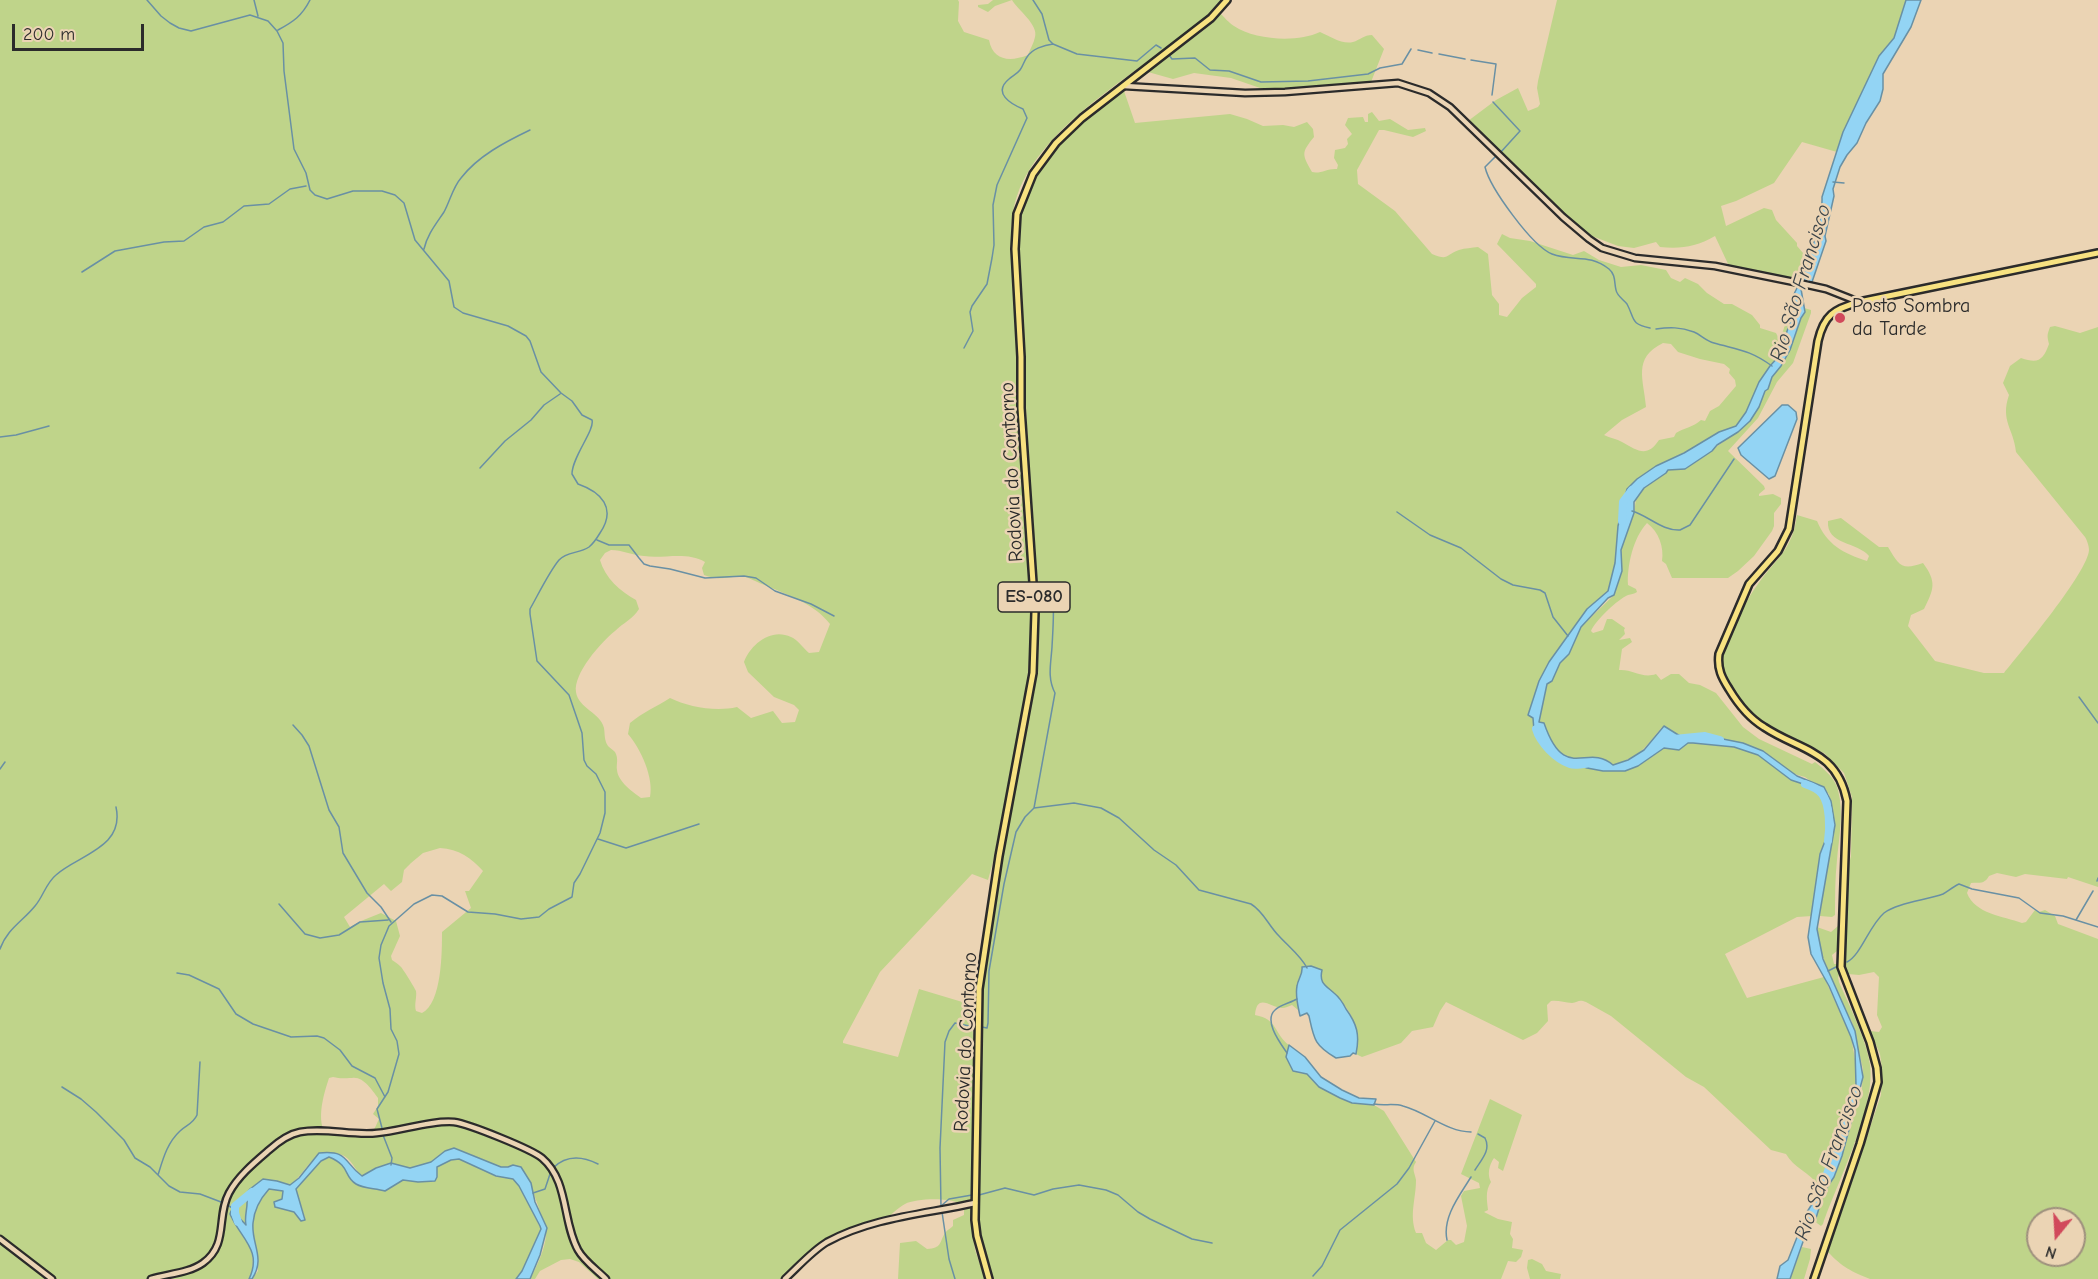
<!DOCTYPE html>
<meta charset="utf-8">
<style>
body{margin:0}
#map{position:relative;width:2098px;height:1279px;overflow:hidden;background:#ebd4b4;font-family:"Comic Neue",sans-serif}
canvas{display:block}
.north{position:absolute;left:2026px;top:1207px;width:60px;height:60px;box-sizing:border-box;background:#ebd4b4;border:2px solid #9e907d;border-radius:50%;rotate:198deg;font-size:16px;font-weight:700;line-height:24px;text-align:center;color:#2b2b2b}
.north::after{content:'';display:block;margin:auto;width:21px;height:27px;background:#d1495b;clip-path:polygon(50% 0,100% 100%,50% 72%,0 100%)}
.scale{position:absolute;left:12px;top:24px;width:132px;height:27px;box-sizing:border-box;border:3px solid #2b2b2b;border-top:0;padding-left:8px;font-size:18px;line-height:21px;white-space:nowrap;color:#2b2b2b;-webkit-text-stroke:4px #ebd4b4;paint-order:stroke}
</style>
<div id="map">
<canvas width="2098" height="1279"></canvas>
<div class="north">N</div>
<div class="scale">200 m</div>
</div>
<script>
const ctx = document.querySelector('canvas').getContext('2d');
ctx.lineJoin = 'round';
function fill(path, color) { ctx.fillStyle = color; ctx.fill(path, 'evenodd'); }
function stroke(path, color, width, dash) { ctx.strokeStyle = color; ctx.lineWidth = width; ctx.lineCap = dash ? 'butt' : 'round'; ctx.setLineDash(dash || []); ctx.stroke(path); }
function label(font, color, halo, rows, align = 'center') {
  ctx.font = font + ' "Comic Neue",sans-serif'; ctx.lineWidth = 5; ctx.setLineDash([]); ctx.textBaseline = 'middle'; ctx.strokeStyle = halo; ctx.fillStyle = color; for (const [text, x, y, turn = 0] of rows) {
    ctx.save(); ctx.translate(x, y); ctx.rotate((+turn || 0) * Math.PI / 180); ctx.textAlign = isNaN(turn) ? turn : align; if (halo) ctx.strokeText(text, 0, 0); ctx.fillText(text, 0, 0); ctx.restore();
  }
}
const green = new Path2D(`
 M0,0H958L959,2L958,21L964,32L989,40C993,61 1010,62 1028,55C1030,49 1034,43 1035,37C1039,25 1017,9 1012,0L995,6L988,12L978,7V5L988,4L993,0H1223C1164,62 1046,113 1017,196C1013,207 1012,220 1011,232L1032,633L1026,692L993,862L988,880L972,874L880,972L843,1041V1043L898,1057L919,989L969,1004L974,1042L971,1223L975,1250L985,1279H898L900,1243L916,1241L927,1249C942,1248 939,1243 945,1233C945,1232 952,1227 953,1226V1220L964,1215V1206C954,1197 917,1198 905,1204C897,1208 891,1216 883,1220C844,1237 816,1242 790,1279H598L579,1262L570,1259L561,1260L540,1271L535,1279H530C537,1266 545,1249 546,1235C546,1225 530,1181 524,1173C521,1169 517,1167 513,1165L508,1167H501L449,1149L431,1162L410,1168L391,1163L376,1168L362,1176C356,1171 353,1163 347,1158C343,1154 338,1154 334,1154C311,1151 307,1172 290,1185L277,1181L263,1179L247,1192C249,1204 244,1216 246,1225L233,1211L231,1218C246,1236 260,1256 249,1279H0ZM611,550C622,550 632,555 644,556C663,559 687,551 705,562L702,568L704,575C722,582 728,575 745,577C750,578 757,582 762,584C785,594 814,603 830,624L819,652L809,653C803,648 798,640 791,637C771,627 750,645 744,662L748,672L774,697L794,705L799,710L795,722L782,723L773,711L751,718L737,707C716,712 688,707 670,698C656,707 643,712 630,723L628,734C641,749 654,778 650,797L641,798C633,792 618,782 617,770C616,764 619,759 615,752C613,750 610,748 608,746C604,740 605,734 604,728C601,713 578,708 576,692C573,674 601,642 615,631C623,623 633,619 639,609L636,600C620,591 605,578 600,560L605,553ZM440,848C459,849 471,858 483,871L469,891H465L471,908L442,932C442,952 442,1003 422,1013L416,1011C414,1004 417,998 416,991C416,990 402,967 400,966C398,964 395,962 392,960L391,956L400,936L396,921L381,913L361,921L350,927L344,917L384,884L391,891L402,882L404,870L411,863L423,853ZM333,1077C341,1079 344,1078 352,1078C363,1076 372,1090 378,1098V1106L373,1114L379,1119C377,1123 375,1129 372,1132C363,1141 334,1132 323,1129C318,1114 324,1093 329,1078Z
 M1557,0H1906L1894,39L1879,56L1843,132L1837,152L1802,142L1774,183L1736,201L1721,206L1726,226L1764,208L1772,210L1776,220L1797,243V246L1803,253L1799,283L1729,266L1715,236C1696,247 1681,249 1660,247L1656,242L1634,248L1618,246L1584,233L1562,214L1468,121L1496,100L1518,88L1528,111L1538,107L1540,104L1537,88L1538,81Z
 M1220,13C1224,17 1229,23 1234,26C1255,40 1297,43 1320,32C1329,36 1343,45 1353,42C1360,40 1364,35 1372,35L1384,49L1371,82L1266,90L1231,78L1194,73L1173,79L1148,72L1205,29Z
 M1124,91L1135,123L1230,114L1247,119L1263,126L1283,125L1294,127L1307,122L1313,129L1314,137C1301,153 1302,154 1312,172C1321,174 1328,168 1337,169L1338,165L1334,158L1335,150L1345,148L1348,144L1347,139L1352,134L1345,125L1348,118L1363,117L1365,122H1368V114L1372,112L1379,121L1390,119L1408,130L1425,128L1426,131L1413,137L1384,130H1379L1357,170L1358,184L1395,211L1432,254C1449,261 1445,255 1459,250C1465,248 1472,248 1478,247L1488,254L1492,295L1499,304V315L1507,317L1522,298L1536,287V284L1497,244L1502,234L1510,238L1530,241L1573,255L1584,251L1599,260L1621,267L1641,265L1666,270L1671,278L1680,282L1685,278L1698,284L1707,293L1724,304H1732L1752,315L1760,325V328L1776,333L1778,337L1782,334L1790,310L1791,319L1779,356L1770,366L1759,382L1746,412L1736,426L1719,432L1707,441L1671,459L1627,489L1618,526L1615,563L1608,591L1587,609L1549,662L1539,681L1528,715L1533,718L1554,755L1567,763L1587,768L1603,771L1638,766L1664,748L1679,750L1688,743H1693L1734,747L1758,755L1791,780L1821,790L1824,793L1830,828L1820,854L1812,916L1797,917L1725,954L1747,998L1824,977L1851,1037L1857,1070L1856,1085L1846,1127L1839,1135L1831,1169L1824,1185L1819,1186C1810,1173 1793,1167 1786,1154L1771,1150L1704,1087L1686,1077L1611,1016L1586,1002C1579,999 1578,1002 1572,1003C1565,1003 1558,1000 1551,1001L1547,1005L1548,1021L1537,1033L1523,1040L1446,1002L1440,1011L1433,1027L1412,1031L1401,1043L1362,1057L1356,1054C1361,1028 1350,1005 1328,990C1324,986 1324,982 1320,978C1317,975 1308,973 1303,971L1297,986L1298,1010L1292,1005C1289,1006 1285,1008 1282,1008C1271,1008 1257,992 1255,1015C1278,1019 1274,1034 1289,1045L1288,1048L1298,1073L1307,1074L1319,1087L1340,1098L1352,1103L1374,1105L1384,1111L1416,1162C1411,1169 1415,1173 1416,1180C1416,1199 1409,1215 1416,1233H1422L1426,1243L1436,1250L1448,1240H1451L1456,1245L1464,1242L1467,1226L1461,1196L1464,1191L1480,1188L1479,1183L1461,1174L1490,1099L1522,1115L1503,1171L1498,1168L1499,1162L1494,1158C1489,1165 1487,1175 1491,1182C1485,1191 1487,1200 1488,1210L1484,1212L1498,1219L1512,1222L1510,1234L1513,1239L1512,1248L1523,1250L1521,1257L1516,1262L1508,1261L1501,1279H992L987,1264L978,1216L981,996L988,936L1038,664L1039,607L1028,448L1018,231C1025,167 1073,126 1124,91ZM1663,343L1671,344L1678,352L1700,359L1724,364L1730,369L1729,373L1735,380L1736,386L1719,406L1710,411L1705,421L1701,420C1694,427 1684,428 1676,433L1674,437L1659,440C1647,458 1638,451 1622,442C1617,439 1610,438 1604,435L1622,420L1646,407C1644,380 1632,358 1663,343Z
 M1804,308L1811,310V313L1793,363L1777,382L1758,418L1728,451L1764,486L1765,489L1759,494V496L1773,494L1781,498V504L1774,513V526L1772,531L1754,556L1738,571L1728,578H1672L1666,564L1662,561C1664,547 1659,532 1647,523C1633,538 1627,566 1628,585L1636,589L1637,592C1634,594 1631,594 1628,595C1618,599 1595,621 1591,631L1593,633L1603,630L1607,619H1612L1625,628L1624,630L1625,634L1619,640L1630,638L1632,642L1622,649L1619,670C1633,669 1642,679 1656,674L1661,680L1671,674H1679L1689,683L1700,685L1716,693L1743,727L1759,739L1812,764L1815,762C1825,770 1835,778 1838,790C1844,812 1839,837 1837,860C1835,878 1835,897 1835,915L1832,917L1820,916L1826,864L1834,834L1829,794L1805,777L1794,774L1763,751L1743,743L1713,737L1686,738L1680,736L1666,727H1662C1644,749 1641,756 1613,765C1588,742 1565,784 1544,724L1539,722L1547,684L1560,663L1569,654L1581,627L1614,595L1622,571L1621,550L1634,513L1636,499L1644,488L1668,469H1685L1744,427L1751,419L1759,407L1765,391L1768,389L1772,377L1781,366L1794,340Z
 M2055,326L2080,333L2098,327V887L2068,877L2067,879L2025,874L2016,877L1997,873L1989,876C1984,885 1979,882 1971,883L1967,893C1975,914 2003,916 2022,923L2026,922L2035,910L2039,912L2045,910L2055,916L2058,924L2098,939V1279H1870C1851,1271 1843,1268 1828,1252L1881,1095L1882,1068L1880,1054L1870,1031L1879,1032L1882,1027L1877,1015L1879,977L1874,972L1859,975L1848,974L1842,951L1848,868L1851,856L1852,797L1844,773L1824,753L1769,729L1744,709L1723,672L1722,661C1727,640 1745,601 1758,584C1777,557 1792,551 1797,515L1817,521C1827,545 1843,553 1867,561L1869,556C1858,542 1826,545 1828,521L1841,518L1879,547H1888C1899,565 1901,571 1923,563C1937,582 1934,589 1924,609L1911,615L1908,626L1935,661L1984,673H2004C2021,652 2088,572 2089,550C2089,546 2087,540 2085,537L2016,452C2014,429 2000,421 2009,395L2003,383L2010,366L2021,358C2039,364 2043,360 2049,344C2047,336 2047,335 2050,327ZM2038,1219H2074V1255H2038Z
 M1838,926L1837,951L1832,955L1834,964H1838L1841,973L1838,977L1839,982C1849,1005 1867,1041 1870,1065C1876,1107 1837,1183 1823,1224L1821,1226L1814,1221L1824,1192L1834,1177L1842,1156L1862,1087L1863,1069L1852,1022L1841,1003L1820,950L1817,927L1831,932Z
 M329,1157C349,1165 342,1171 353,1180C362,1188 373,1188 385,1191L403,1180L418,1182H433L437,1177V1167L451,1160L459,1159L496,1176L513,1179L519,1186L541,1229L522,1271L516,1279H252L258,1271V1260L252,1225L256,1207L269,1189L284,1191L282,1199L275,1201L278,1208L294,1212L301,1221L305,1218L296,1189L321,1161Z
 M1802,1247L1811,1249L1810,1259L1804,1279H1790Z
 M1532,1259L1542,1264L1546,1271L1561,1274L1560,1279H1530L1527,1268L1528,1260Z`);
const water = new Path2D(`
 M1906,0H1921L1911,27L1883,74V89L1880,101L1866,123L1857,143L1847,155L1840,167L1833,189L1834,196L1825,236L1826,241L1811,285L1801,283C1808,255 1823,226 1822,197L1843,132L1879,56L1894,38Z
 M1798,286L1801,289L1805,312L1801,318L1790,350L1781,366L1772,377L1768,389L1765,391L1759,407L1750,421L1738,432L1717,445L1712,451L1685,469L1668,470L1666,473L1644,488L1634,502V513L1621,550L1622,571L1614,595L1608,598L1581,627L1569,654L1560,663L1552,681L1547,684L1539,722L1544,723C1565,784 1587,742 1613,765L1628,760L1644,750L1664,726L1680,736L1686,738L1713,737L1743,743L1763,751L1797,776L1824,787L1831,801L1835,825L1817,929L1823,959L1855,1031L1863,1077L1842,1156L1834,1177L1824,1192L1816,1218L1805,1236L1790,1279H1777L1780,1266L1788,1260L1807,1212L1824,1185L1831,1169L1839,1135L1846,1127L1856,1085L1855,1050L1851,1037L1829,986L1811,954L1808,937L1820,854L1830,828L1824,793L1821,790L1791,780L1758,755L1734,747L1693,743H1688L1679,750L1664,748L1638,766L1625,771H1603L1587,768L1558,759L1534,731L1533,718L1528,715L1539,681L1549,662L1587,609L1608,591L1615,563L1618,526L1627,489L1637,479L1656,466L1684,453L1719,432L1736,426L1746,412L1759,382L1770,366L1779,356L1791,319L1792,298Z
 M1782,405H1788L1796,412L1797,419L1775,476L1769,479L1741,455L1738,448Z
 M1311,966L1322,970C1319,983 1325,985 1334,993C1339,997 1343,1003 1346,1009C1357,1024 1360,1035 1356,1054L1353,1053L1350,1056L1336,1058C1314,1045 1314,1039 1309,1016L1307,1013L1300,1016C1298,1006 1295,996 1297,986C1298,979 1303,974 1302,967Z
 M1289,1045L1305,1057L1321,1077L1342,1090L1359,1098L1376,1099L1374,1105L1352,1103L1340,1098L1319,1087L1307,1074L1293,1071L1286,1057Z
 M454,1148L501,1167H508L513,1165L521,1167L531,1183L535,1202L547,1228L540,1255L530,1279H516L522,1271L541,1229L540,1226L519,1186L513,1179L496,1176L459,1159L451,1160L437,1167V1177L435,1181L418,1182L403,1180L385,1191C376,1188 364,1189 356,1184C343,1176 351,1166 329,1157L321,1161L296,1189L305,1220L301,1221L294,1212L275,1207L274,1202L282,1199L283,1191L269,1189C260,1199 254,1210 253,1223C251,1244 266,1258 252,1279H249C263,1250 240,1238 230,1214L231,1211H233L246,1225C244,1217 248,1207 247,1199L244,1197L250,1189L263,1179L277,1181L290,1185L299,1178L319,1153C349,1150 343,1162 362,1176L376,1168L391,1163L410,1168L431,1162L445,1151Z`);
const stream = new Path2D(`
 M147,0L161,16L170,23L179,28L191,31L250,15L268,21L277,31L283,43L284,71L294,149L306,173L310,190L315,195L327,199L353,191H382L395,195L404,203L415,240L449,281L454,307L463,313L508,326L526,336L530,341L541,372L561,393L572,401L582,415L592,420C595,430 572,457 572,474L578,484C601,492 617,508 600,533C597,538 594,543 589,547C579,554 567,551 559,560C549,572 538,595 530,609V614L537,661L569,695L582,733L584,760L587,766L596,774L605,792V813L600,833L580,874L574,883L572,897L549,909L539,917L521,919L495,914L468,912L442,896L432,895L414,904L389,926L381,945L379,958L383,983L390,1009L391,1029L397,1041L399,1054L388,1092L377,1109L382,1128
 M254,0L258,16
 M1033,0L1042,14L1049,40L1053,44L1077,54L1137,61L1156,45L1161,48
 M278,30C293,22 302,16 310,0
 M1418,50L1432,53
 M1439,54L1465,59
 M1169,55L1172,59L1195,58L1210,70L1229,71L1261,82L1308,81L1368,74L1380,68L1402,64L1411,49
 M1471,60L1496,64L1492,95
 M1493,102L1520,131L1500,153
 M1496,156L1485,167C1490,188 1532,246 1552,254C1573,262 1589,253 1609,269C1616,275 1614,282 1616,290C1617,296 1623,299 1627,304C1635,319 1630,324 1650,328
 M1833,182L1844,183
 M424,249C427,235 436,224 444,212C450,201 453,187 461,178C478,156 505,142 530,130
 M82,272L115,251L164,242L184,241L204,227L223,222L244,206L269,204L290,189L306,186
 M1656,329C1670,327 1680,327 1694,332C1701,335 1706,341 1714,343C1739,350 1750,350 1772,366
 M964,348L973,331L970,312L972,306L987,284L992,258L994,245L993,205L997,185L1027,118L1023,109C1011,104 992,93 1009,79C1012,76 1017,74 1020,70C1023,66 1024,61 1027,57C1032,49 1044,45 1053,44
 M0,437L16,435L49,426
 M480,468L505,441L531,420L544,405L560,394
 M1632,511C1649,516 1662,531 1680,530L1690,525L1734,459
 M1397,512L1430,535L1461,548L1501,579L1513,585L1540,590L1545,593L1553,617L1568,636
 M597,540L609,545H629L639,558L644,564L650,566L670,569L705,578L744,576L756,578L775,591L811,604L834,616
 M2079,697L2098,723
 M293,725L302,735L309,746L329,810L339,827L343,853L367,893L381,907L391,922
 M0,769L5,762
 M1034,808L1055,693C1047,678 1051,663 1052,647C1053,627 1055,606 1051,586
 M598,839L626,848L699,824
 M2097,881L2098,878
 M279,904L305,934L320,938L339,935L360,922L388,920
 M2076,920L2093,891
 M0,949C7,929 23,921 35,906C43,897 46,883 56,875C78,855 125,848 116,807
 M1847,962C1861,955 1869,926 1884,913C1897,903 1927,900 1943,894C1948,891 1953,887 1959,884L1972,889L2019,898L2040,913L2063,916L2098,927
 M1828,971L1838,966
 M177,973L189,975L219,989L236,1014L253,1024L291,1037L317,1036L324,1038L340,1050L352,1066L375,1078L385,1097
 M982,1027L987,1028L988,1023L989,971L1004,884L1016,832L1025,817L1034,808L1074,803L1101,808L1119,818L1154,850L1176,865L1199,890L1251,904C1264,912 1268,925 1279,936C1288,946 1301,956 1307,968
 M1287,1053C1281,1044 1263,1021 1275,1010C1280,1005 1290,1003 1297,999
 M62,1087L81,1099L96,1112L124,1140L135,1158L150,1167L169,1186L180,1192L200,1194L221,1202
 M1374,1104C1384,1106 1394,1103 1403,1106C1426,1112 1447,1132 1471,1132
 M383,1135L392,1158L391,1165
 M553,1168C566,1155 582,1156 598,1164
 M1475,1170C1482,1159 1491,1150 1485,1138L1478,1134
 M158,1175C163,1159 167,1143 180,1131C186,1125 193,1124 197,1115L200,1062
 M533,1193L545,1189L550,1174
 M979,1195L1005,1188L1034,1195L1053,1189L1079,1185L1106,1190L1118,1195L1138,1212L1150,1219L1192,1239L1212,1243
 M229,1206L234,1209
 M941,1206L949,1199L972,1195
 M941,1207L940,1148L945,1042L949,1031L955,1023L974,1027
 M942,1212L949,1259L955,1279
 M1447,1240C1442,1217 1460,1195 1471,1177
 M1313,1276L1322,1266L1340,1230L1397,1184L1409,1168L1435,1121`);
const river = new Path2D(`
 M1622,521L1623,502L1632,490
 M1536,729C1540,743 1556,759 1570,764C1575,766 1580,764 1585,764
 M1674,739L1705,736L1720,740
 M1805,784C1811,786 1818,789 1822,794C1830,805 1830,828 1828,841
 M1819,1197L1855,1093
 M238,1222L235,1213V1206L252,1192`);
const minor = new Path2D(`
 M1124,86L1245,93L1285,92L1398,83L1429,93L1450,107L1563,217L1589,239L1602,248L1635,258L1715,266L1799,283L1826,289L1859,302
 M0,1239L52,1279
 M151,1279C167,1274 189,1273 203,1263C229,1244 216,1217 229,1193C238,1176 255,1162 269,1150C278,1142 289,1134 300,1132C325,1127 352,1136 377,1133C401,1131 431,1120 454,1122C469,1124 531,1149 542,1158C569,1181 562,1221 578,1250C584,1261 597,1270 606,1279
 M785,1279C798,1267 812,1251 827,1242C873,1217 926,1214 975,1203`);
const major = new Path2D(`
 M989,1279L977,1236L975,1220L979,989L999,856L1033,673L1035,612L1021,408V357L1015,249L1017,214L1033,174L1056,143L1082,118L1211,18L1227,0
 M1814,1279L1860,1144L1878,1082L1877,1068L1870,1042L1841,967L1847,801C1837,750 1800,751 1764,727C1749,718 1738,704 1729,689C1722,678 1717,669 1719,654L1749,584L1778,551L1789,529L1818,341C1824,315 1834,309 1859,302L2098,253`);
const markers = [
 [1840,318,6,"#d1495b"]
];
const shields = [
 [1034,597,72]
];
const shieldNames = [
 ["ES-080",1034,597]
];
const poiNames = [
 ["Posto Sombra",1852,306],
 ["da Tarde",1852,329]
];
const streetNames = [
 ["Rodovia do Contorno",1012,472,-93],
 ["Rodovia do Contorno",966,1042,-87]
];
const waterNames = [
 ["Rio São Francisco",1801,283,-73],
 ["Rio São Francisco",1829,1163,-70]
];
fill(green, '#bfd48a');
fill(water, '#93d4f4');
stroke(water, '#6990a4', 1.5);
stroke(stream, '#6990a4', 1.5);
stroke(river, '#93d4f4', 8);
stroke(minor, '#2b2b2b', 9);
stroke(major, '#2b2b2b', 10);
stroke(minor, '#ebd4b4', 4.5);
stroke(major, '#f7e281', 5);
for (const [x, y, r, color] of markers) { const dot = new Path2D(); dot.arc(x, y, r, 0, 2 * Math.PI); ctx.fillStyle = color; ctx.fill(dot); stroke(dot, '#ebd4b4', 2); }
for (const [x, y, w] of shields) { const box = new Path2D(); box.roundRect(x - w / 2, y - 15, w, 30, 4.5); ctx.fillStyle = '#ebd4b4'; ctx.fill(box); stroke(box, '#2b2b2b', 1.5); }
label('bold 18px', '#2b2b2b', null, shieldNames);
label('20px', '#2b2b2b', '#ebd4b4', poiNames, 'left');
label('20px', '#2b2b2b', '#ebd4b4', streetNames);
label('italic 21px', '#3b4449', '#ebd4b4', waterNames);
</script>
